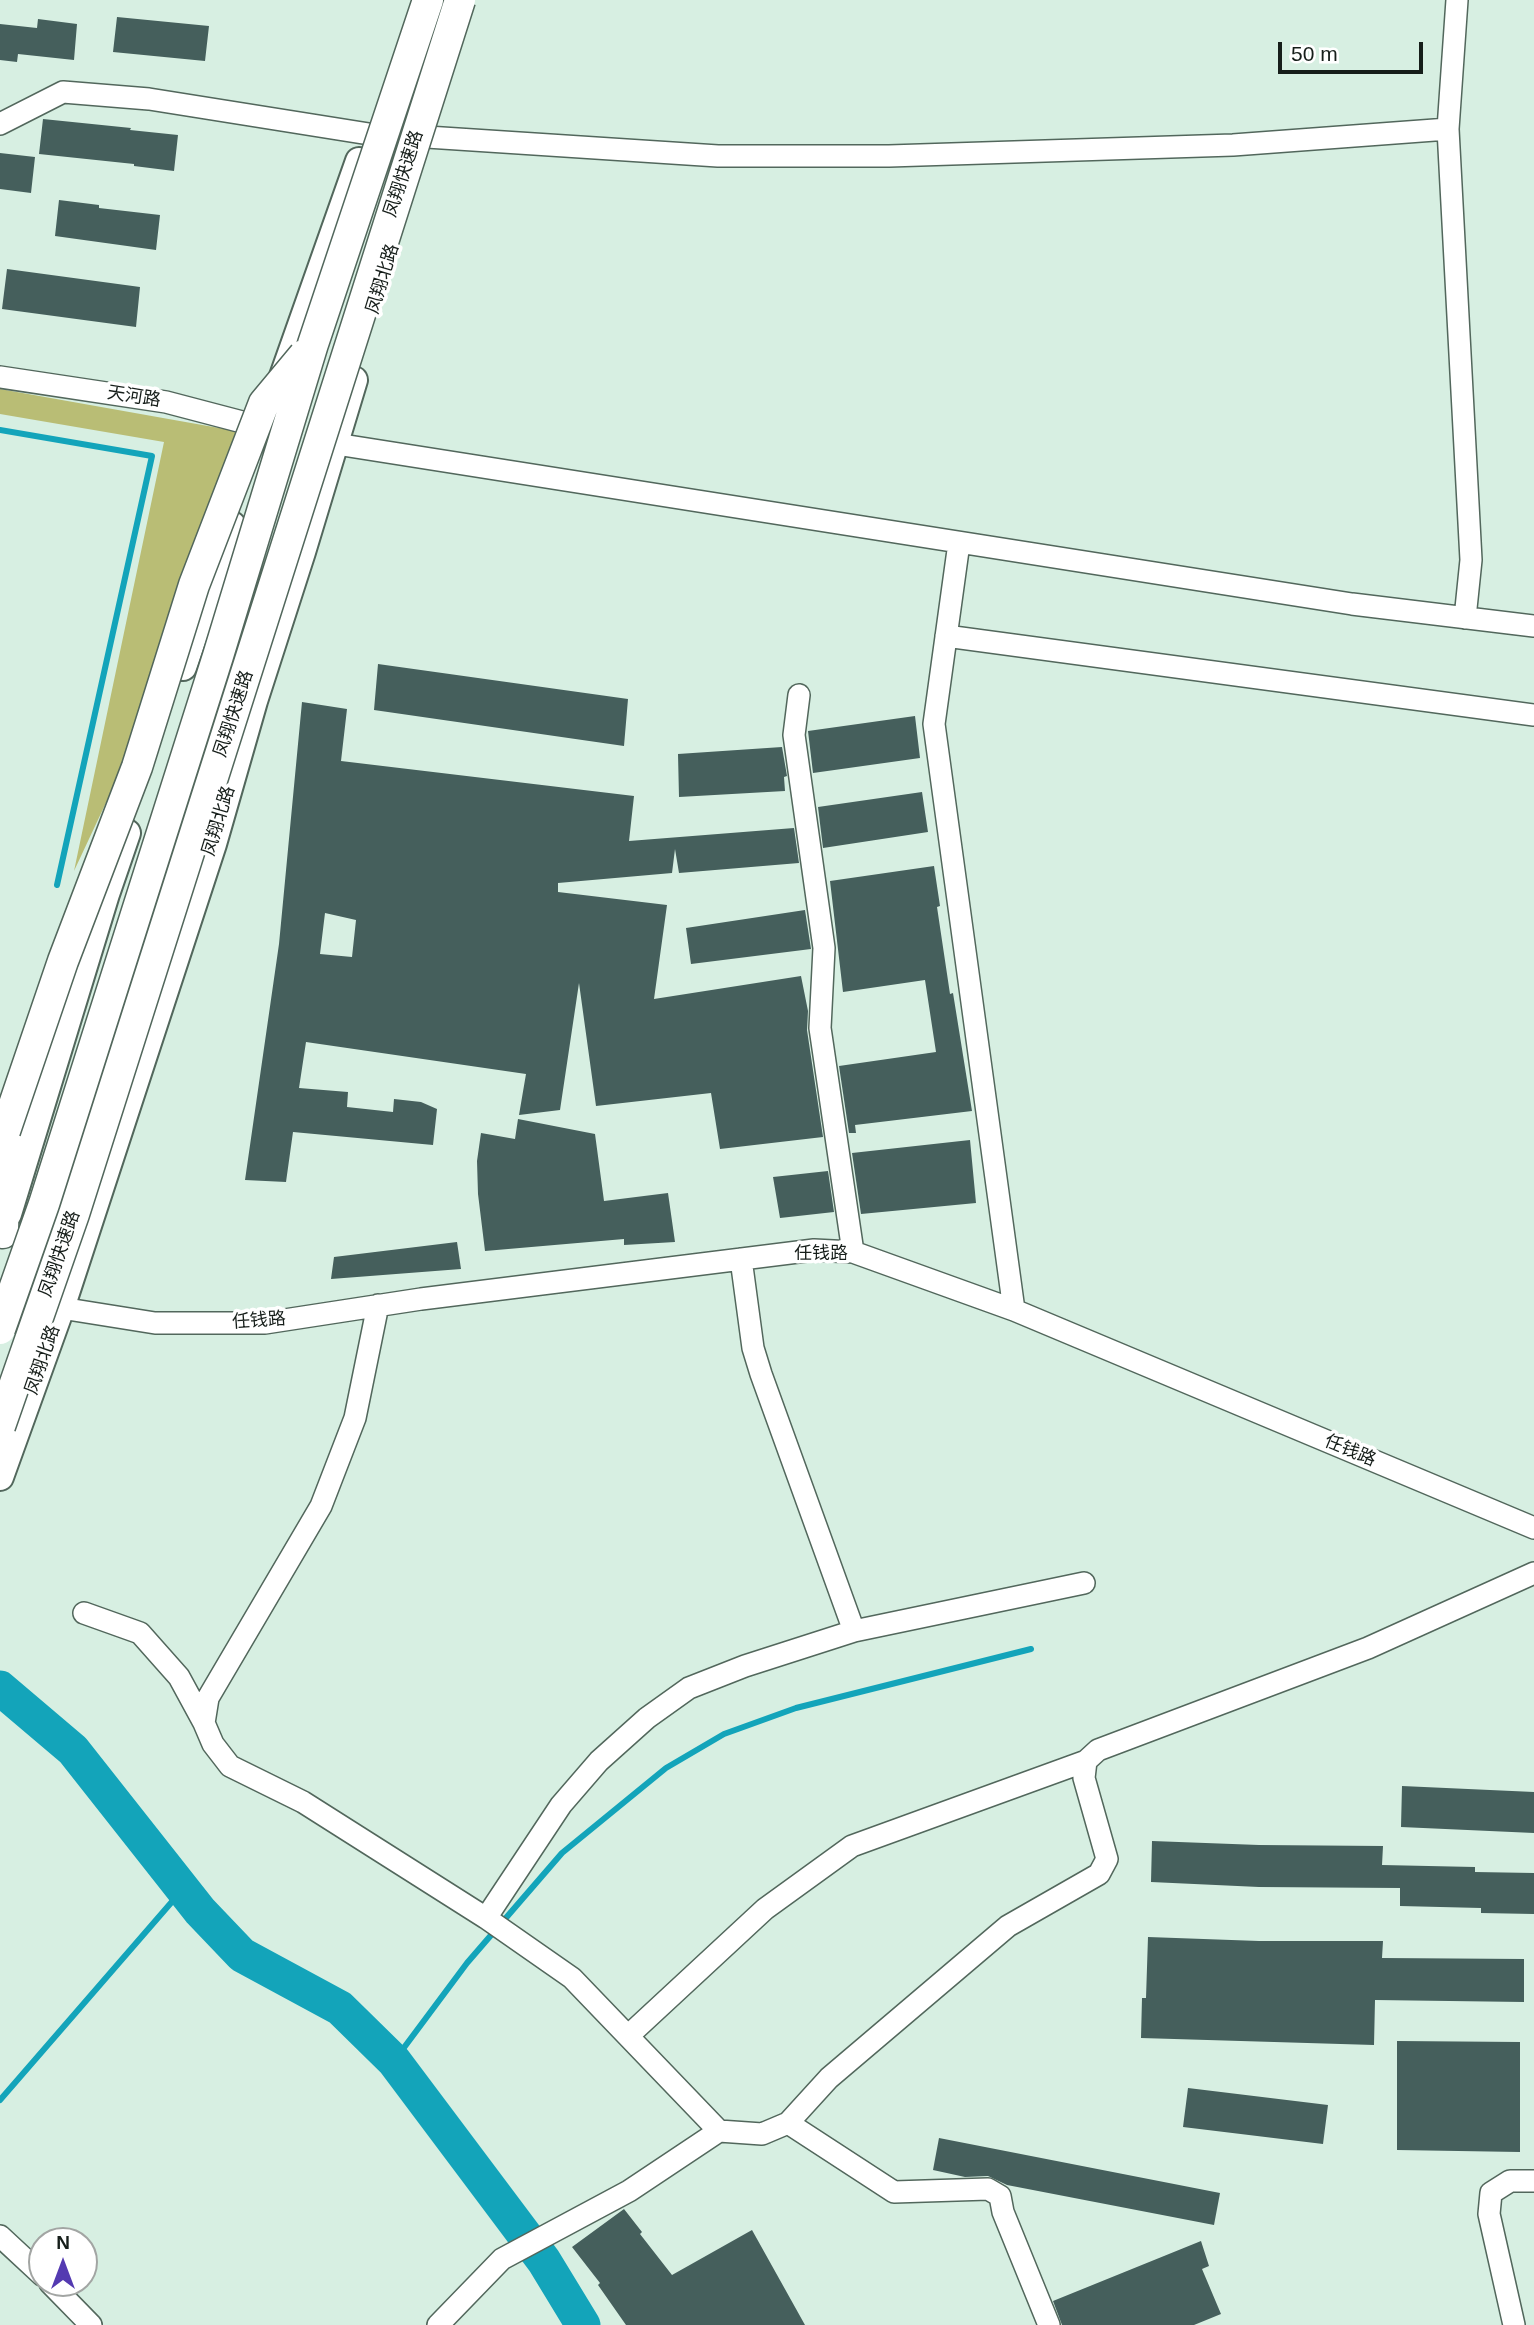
<!DOCTYPE html>
<meta charset="utf-8">
<style>
body{margin:0}
#map{position:relative;width:1534px;height:2325px;overflow:hidden;background:#d7efe2;font-family:Helvetica,sans-serif}
canvas{display:block}
.north{position:absolute;left:28px;top:2227px;width:70px;height:70px;box-sizing:border-box;background:#fff;border:2px solid #a2a5a3;border-radius:50%;rotate:0deg;font-size:19px;font-weight:700;line-height:28px;text-align:center;color:#161e1a}
.north::after{content:'';display:block;margin:auto;width:24px;height:32px;background:#543ab1;clip-path:polygon(50% 0,100% 100%,50% 72%,0 100%)}
.scale{position:absolute;left:1278px;top:42px;width:145px;height:32px;box-sizing:border-box;border:4px solid #161e1a;border-top:0;padding-left:9px;font-size:21px;line-height:24px;white-space:nowrap;color:#161e1a;-webkit-text-stroke:5px #fff;paint-order:stroke}
</style>
<div id="map">
<canvas width="1534" height="2325"></canvas>
<div class="north">N</div>
<div class="scale">50 m</div>
</div>
<script>
const ctx = document.querySelector('canvas').getContext('2d');
ctx.lineJoin = 'round';
function fill(path, color) { ctx.fillStyle = color; ctx.fill(path, 'evenodd'); }
function stroke(path, color, width, dash) { ctx.strokeStyle = color; ctx.lineWidth = width; ctx.lineCap = dash ? 'butt' : 'round'; ctx.setLineDash(dash || []); ctx.stroke(path); }
function label(font, color, halo, rows, align = 'center') {
  ctx.font = font + ' Helvetica,"Noto Sans SC",sans-serif'; ctx.lineWidth = 7; ctx.setLineDash([]); ctx.textBaseline = 'middle'; ctx.strokeStyle = halo; ctx.fillStyle = color; for (const [text, x, y, turn = 0] of rows) {
    ctx.save(); ctx.translate(x, y); ctx.rotate((+turn || 0) * Math.PI / 180); ctx.textAlign = isNaN(turn) ? turn : align; if (halo) ctx.strokeText(text, 0, 0); ctx.fillText(text, 0, 0); ctx.restore();
  }
}
const green = new Path2D(`
 M0,389L236,431L125,762L74,871L164,442L0,414Z`);
const stream = new Path2D(`
 M0,430L152,456L57,885
 M394,2061L467,1963L562,1853L666,1768L724,1734L796,1708L1031,1649
 M0,2100L183,1889`);
const river = new Path2D(`
 M0,1688L73,1750L200,1911L242,1955L340,2008L394,2061L544,2261L583,2325`);
const building = new Path2D(`
 M117,17L209,26L205,61L113,52Z
 M38,19L77,24L74,60L18,54L17,62L0,60V24L37,28Z
 M43,119L131,128L130,130L178,135L174,171L134,166V164L39,154Z
 M0,153L35,157L31,193L0,189Z
 M59,200L99,205V208L160,215L156,250L55,236Z
 M7,269L140,287L136,327L2,309Z
 M378,664L628,699L624,746L374,710Z
 M302,702L347,709L341,761L634,796L629,841L794,828L799,863L679,873L675,849L672,873L558,883V892L667,905L654,999L801,976L808,1011L807,1030L823,1137L720,1149L711,1093L596,1106L579,983L560,1110L519,1115L526,1074L306,1042L299,1088L348,1092L347,1107L393,1112L394,1099L421,1102L437,1109L433,1145L293,1132L286,1182L245,1180L279,944ZM325,913L356,920L352,957L320,954Z
 M915,716L920,758L813,773L808,731Z
 M782,747L787,776L784,777L785,791L679,797L678,754Z
 M922,792L928,832L823,848L818,807Z
 M934,866L940,906L937,907L950,994L953,993L972,1111L855,1125L856,1133H849L839,1066L936,1052L925,980L843,992L830,881Z
 M805,910L811,949L691,964L686,928Z
 M518,1119L595,1134L604,1201L668,1193L675,1242L624,1245V1239L485,1251L478,1194L477,1161L481,1133L515,1139Z
 M970,1140L976,1203L861,1214L852,1153Z
 M828,1171L834,1212L780,1218L773,1177Z
 M457,1242L461,1269L331,1279L334,1257Z
 M1402,1786L1534,1792V1833L1401,1827Z
 M1152,1841L1259,1845L1383,1846L1382,1865L1475,1867V1872L1534,1873V1914L1481,1913V1908L1400,1906V1888L1259,1887L1151,1882Z
 M1148,1937L1259,1941H1383L1382,1958L1524,1959V2002L1375,2000L1374,2045L1141,2038L1142,1998H1146Z
 M1397,2041L1520,2042V2152L1397,2150Z
 M1188,2088L1328,2105L1323,2144L1183,2127Z
 M939,2138L1220,2193L1214,2225L1007,2185L988,2176L965,2177L933,2170Z
 M624,2209L642,2232L640,2234L672,2275L752,2230L805,2325H626L598,2285L600,2283L572,2247Z
 M1201,2241L1209,2266L1202,2269L1221,2314L1194,2325H1062L1053,2301Z`);
const minor = new Path2D(`
 M1457,0L1448,129L1471,560L1465,618
 M0,124L63,92L149,99L369,134
 M427,137L718,156H889L1233,145L1448,129
 M0,377L166,402L265,428
 M336,444L1352,604L1534,626
 M959,543L934,724L1014,1310
 M946,636L1534,715
 M799,695L794,735L824,948L820,1028L853,1252
 M741,1259L753,1348L761,1374L854,1631
 M378,1305L355,1418L321,1506L208,1698L204,1723L213,1744L230,1766L303,1802L486,1918L572,1978L719,2131L762,2134L788,2123L829,2078L1008,1926L1099,1874L1107,1859L1084,1778L1086,1761L1098,1750L1368,1648L1534,1573
 M61,1308L155,1323H265L421,1299L814,1250L853,1252L1014,1310L1534,1528
 M84,1613L140,1633L179,1677L204,1723
 M486,1918L561,1805L599,1761L647,1718L689,1688L745,1666L854,1631L1084,1583
 M628,2036L765,1909L852,1846L1086,1761
 M788,2123L894,2192L988,2189L1000,2196L1003,2212L1049,2325
 M0,2236L42,2275
 M50,2283L91,2325
 M438,2325L502,2259L629,2191L719,2131
 M1514,2325L1489,2214L1491,2193L1510,2181H1534`);
const major = new Path2D(`
 M282,379L359,161
 M183,667L232,525
 M8,1214L106,894L127,833
 M0,1477L61,1308L213,844L254,701L302,552L354,380`);
const highway = new Path2D(`
 M3,1233L5,1131`);
const highwayBridge = new Path2D(`
 M5,1131L63,961L137,767L194,585L264,403L304,355
 M0,1329L44,1204L218,656L313,344L428,0
 M0,1426L74,1214L460,0`);
const streetNames = [
 ["凤翔快速路",404,174,-72],
 ["凤翔北路",383,279,-73],
 ["天河路",134,397,9],
 ["凤翔快速路",234,714,-72],
 ["凤翔北路",219,821,-73],
 ["凤翔快速路",60,1254,-71],
 ["任钱路",821,1254],
 ["任钱路",259,1321,-4],
 ["凤翔北路",43,1360,-71],
 ["任钱路",1350,1451,23]
];
fill(green, '#b9bd75');
stroke(stream, '#13a4ba', 6);
stroke(river, '#13a4ba', 35);
fill(building, '#455f5c');
stroke(minor, '#52675c', 24);
stroke(major, '#52675c', 30);
stroke(highway, '#52675c', 33);
stroke(minor, '#fff', 21);
stroke(major, '#fff', 26);
stroke(highway, '#fff', 30);
stroke(highwayBridge, '#52675c', 33, []);
stroke(highwayBridge, '#fff', 30);
label('18px', '#161e1a', '#fff', streetNames);
</script>
